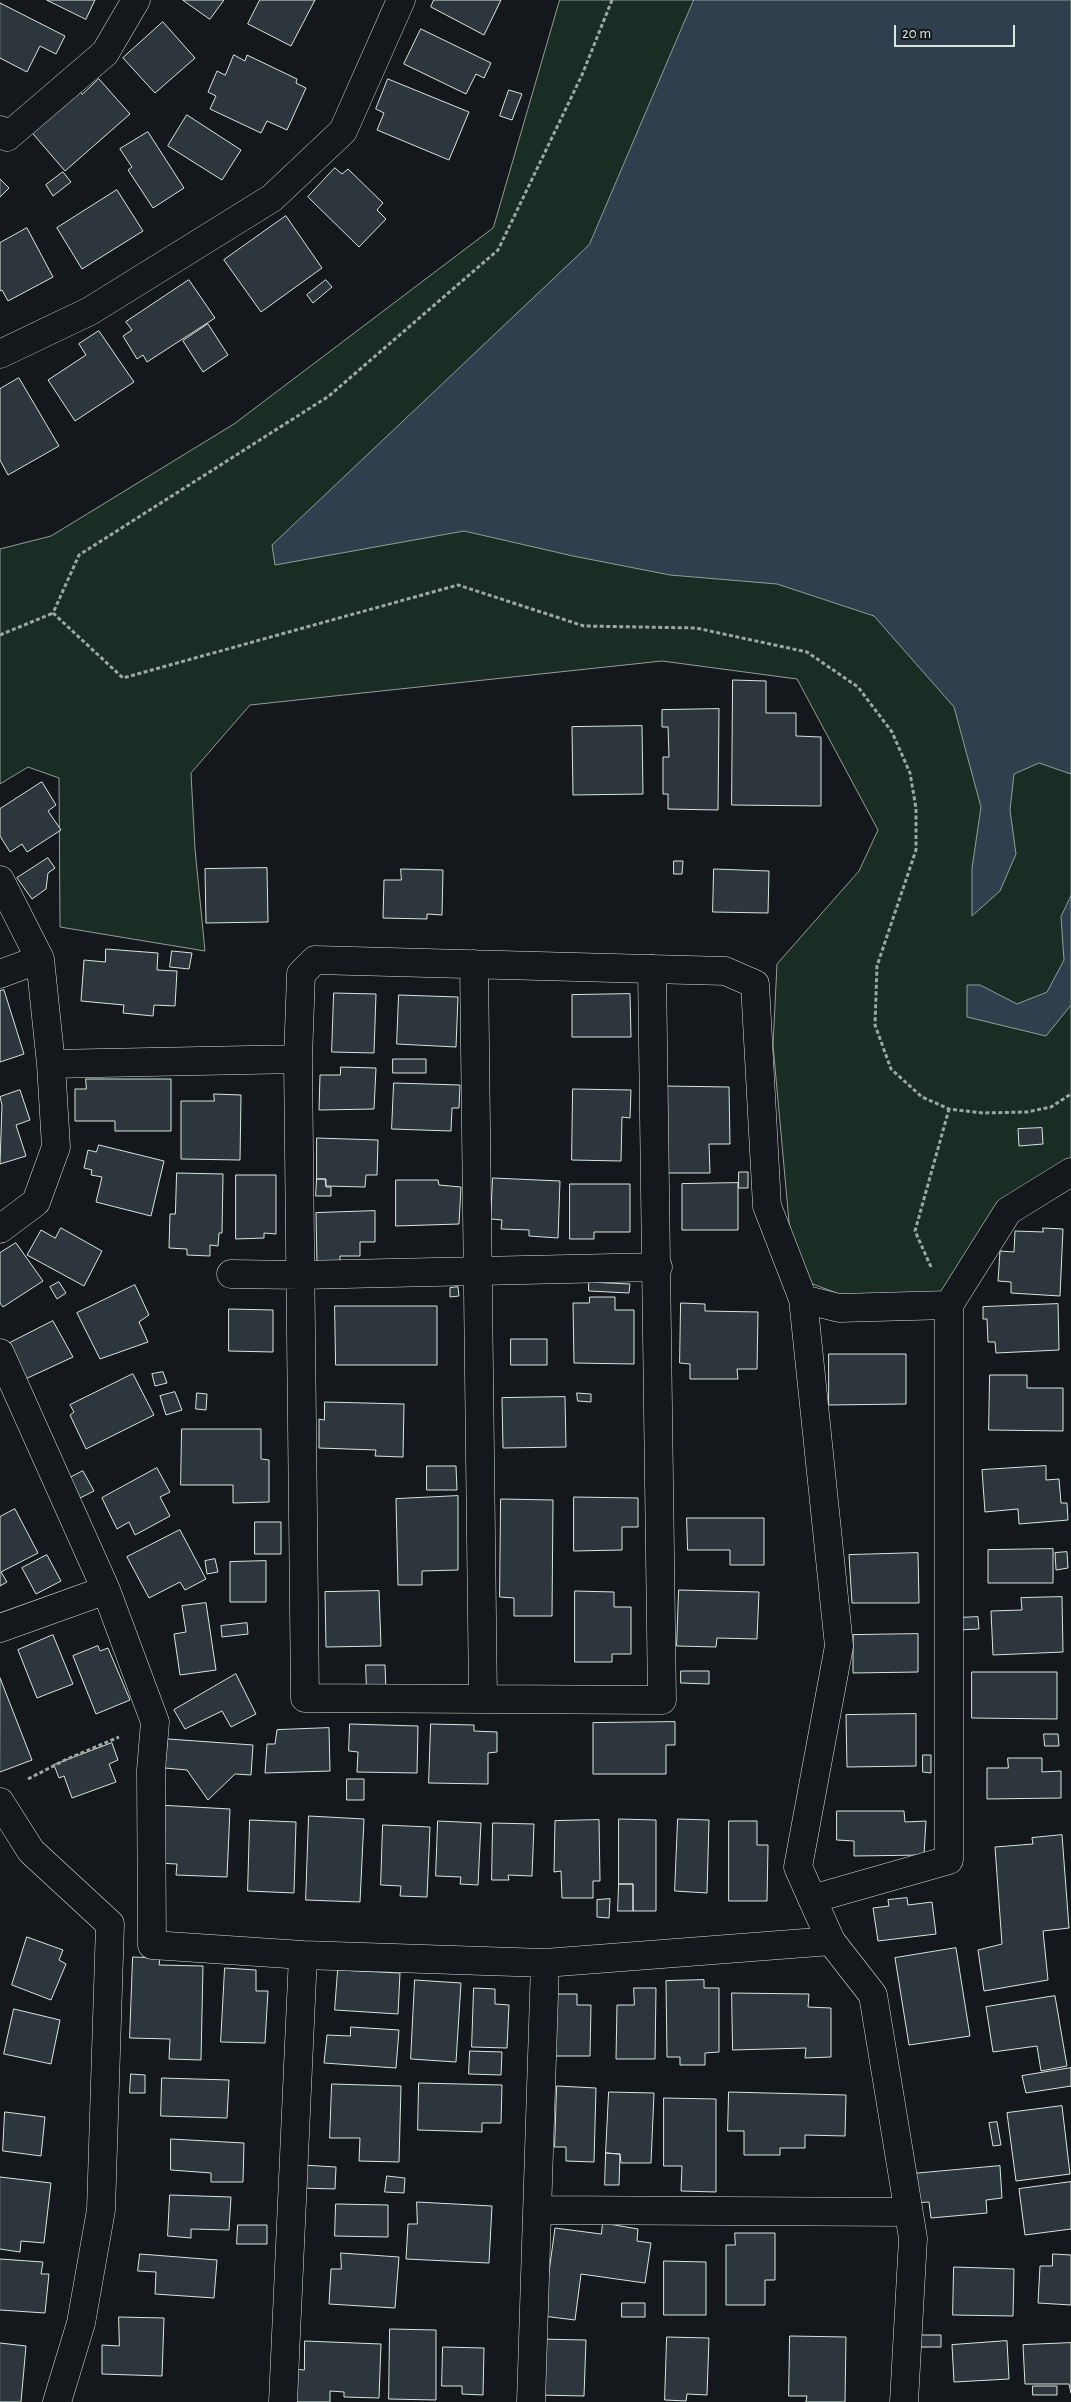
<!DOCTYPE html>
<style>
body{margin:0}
#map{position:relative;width:1071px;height:2402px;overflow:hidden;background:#14181c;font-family:"Alegreya Sans",sans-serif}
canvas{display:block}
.scale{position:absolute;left:894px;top:25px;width:121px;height:22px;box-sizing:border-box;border:2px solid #d8e6dc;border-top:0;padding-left:6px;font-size:15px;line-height:18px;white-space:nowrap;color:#d8e6dc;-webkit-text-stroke:4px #14181c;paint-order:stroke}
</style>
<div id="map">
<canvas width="1071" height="2402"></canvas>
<div class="scale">20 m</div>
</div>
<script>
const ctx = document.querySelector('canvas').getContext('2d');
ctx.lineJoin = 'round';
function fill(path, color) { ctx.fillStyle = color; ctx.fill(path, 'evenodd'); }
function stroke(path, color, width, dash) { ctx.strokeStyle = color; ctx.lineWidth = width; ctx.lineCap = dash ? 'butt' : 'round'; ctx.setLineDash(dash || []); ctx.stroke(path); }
const green = new Path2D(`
 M560,0H1071V1172L1008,1211L949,1305L855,1300L794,1277L773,1045L777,964L859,871L878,830L797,679L662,661L250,705L191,773L195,849L205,951L60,927L59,778L28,767L0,784V549L51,536L234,424L493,228Z`);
const water = new Path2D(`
 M694,0H1071V774L1039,763L1014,774L1010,810L1016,854L1000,891L972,916V868L981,807L954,707L874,616L777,584L670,575L573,556L464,531L275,565L272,545L589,245Z
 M1071,896V1005L1046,1036L967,1017V985H980L1017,1004L1047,992L1064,960L1061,917Z`);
const building = new Path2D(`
 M47,0H95L86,19Z
 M183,0H224L210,19Z
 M260,0H315L291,46L248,24Z
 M434,0H501L484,35L431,7Z
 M0,3L65,36L56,54L40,46L27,72L0,58Z
 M163,22L195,58L155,93L123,58Z
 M421,29L491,63L484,78L476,74L466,94L404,64Z
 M234,55L245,61L247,55L297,79L296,83L306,88L287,130L267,121L261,133L210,109L216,96L208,92L217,71L225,75Z
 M99,79L130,114L65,171L28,128L76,86L82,94Z
 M388,79L469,112L449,160L377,130L384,113L376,109Z
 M509,90L522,94L512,120L500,116Z
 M187,115L241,150L222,180L168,146Z
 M148,132L184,188L153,208L128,170L132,167L120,149Z
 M335,168L342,174L348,169L383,203L377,210L386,219L359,247L308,197Z
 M63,172L71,182L53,196L46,185Z
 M0,179L9,188L0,197Z
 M117,190L143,231L82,269L57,228Z
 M286,216L322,268L261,312L224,260Z
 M27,228L53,277L8,301L2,290L0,291V243Z
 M189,280L215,318L147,362L143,355L137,359L123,336L132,330L126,322Z
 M326,280L332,287L313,303L307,295Z
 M208,324L228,355L203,372L183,341Z
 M99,331L134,382L75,421L48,380L86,355L79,344Z
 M19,378L59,446L8,475L0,460V389Z
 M733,680L766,681V713H796V736L821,737V806L732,805Z
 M719,709L718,810L668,809V794H663V757H669L668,727H662V710Z
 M642,726L643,794L573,795L572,727Z
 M42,782L56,805L48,811L61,830L27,852L22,844L10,852L0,836V809Z
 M48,858L55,868L48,873L46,889L32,899L17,878Z
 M674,861H683L682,874H674Z
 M267,868L268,922L206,923L205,869Z
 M401,869L443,870L442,915L427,914V919L383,918L384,880H401Z
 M714,869L769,871L768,913L713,912Z
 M106,949L158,953L157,970L177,971L175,1006L154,1005L153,1016L123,1013L124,1005L81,1001L84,960L105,962Z
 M172,951L192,953L189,969L170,967Z
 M4,990L24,1054L0,1062V991Z
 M334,993L376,994L374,1053L332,1052Z
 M630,994L631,1037H572V995Z
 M399,995L458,997L456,1047L397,1044Z
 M393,1059H426V1073H393Z
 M341,1067L376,1068L374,1109L319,1110L320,1075H340Z
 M86,1079H171V1131H115V1121H75V1089H86Z
 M394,1083L460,1085L459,1108H452L451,1131L392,1129Z
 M665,1086L729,1087L730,1144H709L710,1173H666Z
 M573,1089L631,1090L630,1118L622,1117L621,1161L572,1160Z
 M20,1090L30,1120L16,1125L26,1156L0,1164L2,1105L0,1097Z
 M214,1094L241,1095L240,1160L181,1159V1101H214Z
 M1042,1128L1043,1144L1019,1146L1018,1129Z
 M317,1138L378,1140L377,1175H366L365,1187L326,1186V1179H317Z
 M99,1145L164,1161L151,1216L96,1202L102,1177L91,1175L92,1170L84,1168L88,1150L96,1152Z
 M739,1172H748V1188H739Z
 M177,1173L223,1174L222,1233H219L218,1246L210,1245V1256L187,1255V1249L169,1248L170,1214H175Z
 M236,1175H276V1234L264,1233V1238L236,1239Z
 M493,1178L560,1181L558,1238L529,1236V1230L501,1229L502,1220L491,1219Z
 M317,1179H325L326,1187H331V1196H316Z
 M396,1180H438L439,1185L461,1187L459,1224L396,1226Z
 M738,1183V1230H682V1184Z
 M570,1184H630V1232H594V1239H570Z
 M375,1211V1242H360V1256H340V1262L317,1263L316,1213Z
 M61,1228L102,1251L84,1286L27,1255L41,1230L55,1238Z
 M1043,1228L1063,1229L1060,1296L1011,1293V1282L998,1281L1000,1251L1014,1252L1015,1231L1043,1232Z
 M16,1243L43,1281L3,1307L0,1303V1253Z
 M59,1282L66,1293L57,1299L50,1287Z
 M589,1282L630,1284L629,1293L589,1291Z
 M135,1285L149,1315L139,1322L148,1342L100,1359L77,1313Z
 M458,1287L459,1296L450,1297V1288Z
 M590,1297H615V1310H634V1364L574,1363L573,1303H589Z
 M681,1303L705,1304V1311L758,1312L757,1369H737L738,1379H690V1364L680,1363Z
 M1058,1304L1059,1350L996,1353L995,1342H988L987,1319H983V1307Z
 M335,1306H437V1365H336Z
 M229,1309L273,1310V1352L229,1351Z
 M53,1321L73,1357L19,1382L2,1347Z
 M511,1339H547V1365H511Z
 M829,1354H906V1404L829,1405Z
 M163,1372L167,1383L155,1386L152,1374Z
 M133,1374L154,1415L86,1449L70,1415L74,1412L70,1405Z
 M990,1375H1027V1388H1063V1431L989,1430Z
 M175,1392L182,1410L166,1415L160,1396Z
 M197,1393L207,1394L206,1410L196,1409Z
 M577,1393L591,1394V1402L578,1401Z
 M565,1397L566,1447L503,1448L502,1398Z
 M325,1402L404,1404L403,1457L375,1456L376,1450L319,1448V1419L324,1420Z
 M182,1429H261V1459L269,1460V1502L233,1503V1485H181Z
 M427,1466H456L457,1490H427Z
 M1046,1466V1480L1059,1479L1061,1503H1067L1068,1520L1019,1524L1018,1509L985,1512L982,1470Z
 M157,1468L170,1492L160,1497L170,1516L135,1535L129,1522L117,1529L102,1498Z
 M83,1471L94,1491L70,1503L60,1483Z
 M458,1496V1570L422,1571V1585H398L396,1499Z
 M574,1497L638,1498V1527H622V1550L574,1551Z
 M501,1499L553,1500L552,1616H514V1598L500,1597Z
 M15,1509L38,1553L1,1572L7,1582L0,1586V1517Z
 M687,1518H764V1565H730V1550H688Z
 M255,1522H281V1554H255Z
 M180,1530L206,1579L185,1590L180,1582L149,1598L127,1557Z
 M1053,1549V1583H988V1550Z
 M1067,1552L1068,1568L1056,1570L1055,1553Z
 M918,1553L919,1603H852L849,1555Z
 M47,1555L61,1581L36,1594L22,1568Z
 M215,1559L218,1572L207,1574L205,1561Z
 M266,1561V1602H230V1562Z
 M679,1590L759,1592L757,1639L717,1638L716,1647L677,1646Z
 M379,1591L381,1646L326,1647L325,1592Z
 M575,1591L614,1592V1607H631V1654H612V1662H575Z
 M1062,1597L1063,1652L993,1655L991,1611L1022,1610L1021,1598Z
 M206,1603L216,1670L180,1675L174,1634L186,1632L182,1606Z
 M978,1617L979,1629L958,1630L957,1618Z
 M247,1623L248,1634L222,1637L221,1626Z
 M918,1634V1672L853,1673V1635Z
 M53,1635L73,1684L37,1698L18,1650Z
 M98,1646L100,1651L108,1648L130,1700L96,1714L73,1656Z
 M366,1665H385L386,1691H367Z
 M681,1671H709V1684L681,1683Z
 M972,1672H1057V1719L972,1718Z
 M236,1674L256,1714L231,1727L222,1711L185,1729L174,1710Z
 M0,1678L32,1760L0,1772Z
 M916,1714V1766L847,1767L846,1715Z
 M675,1722V1745H666V1774H593V1723Z
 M350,1724L418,1726L417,1773L357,1772L358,1752L349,1751Z
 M431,1724L474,1725V1731L497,1732V1752L488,1753V1784L429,1783Z
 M329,1728L330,1771L265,1773L267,1744H275L277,1730Z
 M1044,1734H1058L1059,1746H1045Z
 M168,1739L253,1745L251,1775L235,1774L208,1800L187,1770L165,1768Z
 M112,1743L118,1760L109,1764L116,1782L72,1798L64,1776L59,1778L54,1765Z
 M923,1755H931V1773L923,1772Z
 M1008,1758H1042V1772L1061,1771V1798L987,1799V1768H1008Z
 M347,1779H364V1800H347Z
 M158,1805L230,1809L227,1877L176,1875L177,1864L155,1863Z
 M837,1811H904L905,1822L926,1821L924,1855L854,1856V1841L837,1840Z
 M309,1816L364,1819L360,1902L306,1900Z
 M619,1819L656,1820V1911H633V1884H619Z
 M678,1819L709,1820L707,1893L675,1891Z
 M250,1820L296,1822L294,1893L248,1891Z
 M599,1820L600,1881H593V1898H562L561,1871L554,1872L555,1821Z
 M438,1821L481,1823L478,1885L460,1884L461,1877L436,1876Z
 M729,1821H757V1845H768L767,1901H729Z
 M493,1823L534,1824L532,1876L508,1875L509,1880H492Z
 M383,1825L430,1827L427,1897L400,1896L401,1886L381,1885Z
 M1062,1835L1069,1928L1043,1931L1048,1980L984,1991L978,1950L1002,1944L995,1847L1033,1844L1032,1838Z
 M619,1884H633V1911H618Z
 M907,1898L908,1905L932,1902L936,1934L878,1941L873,1908L889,1906L888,1900Z
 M610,1899L609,1918L597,1917V1900Z
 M27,1937L63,1950L59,1960L66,1964L51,2000L12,1985Z
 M956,1948L970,2036L909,2045L895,1958Z
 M133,1957L160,1958L159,1965L203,1966L201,2060L169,2059L170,2039L130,2038Z
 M225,1968L256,1970V1991H268L265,2043L221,2042Z
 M338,1970L400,1973L398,2014L335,2010Z
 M415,1980L461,1983L456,2062L411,2059Z
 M704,1980V1988H719V2052L705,2053V2065H680V2057H667L666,1981Z
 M474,1988L495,1989V2004L509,2005L507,2048L472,2047Z
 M634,1988H656L655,2059H616L617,2005H634Z
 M732,1993L809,1994L808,2007L831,2008V2057L805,2058L806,2048L733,2050Z
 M548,1994H577V2005H591L590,2056H547Z
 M1055,1996L1067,2066L1041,2071L1037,2046L993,2052L986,2007Z
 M14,2009L60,2020L51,2064L4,2054Z
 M351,2027L399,2030L396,2068L324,2063L327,2035L350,2036Z
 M470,2051L502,2052L501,2075L469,2074Z
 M1071,2068V2086L1026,2093L1022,2076Z
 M131,2074L145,2075V2093H130Z
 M162,2078L229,2080L227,2118L161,2116Z
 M419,2083L502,2085L501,2123H482V2132L418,2130Z
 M332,2084L401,2086L399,2162L359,2161L360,2138H330Z
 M557,2086L596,2088L594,2162L566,2161V2147H555Z
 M609,2092L654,2093L651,2163H621L620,2154L606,2153Z
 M729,2092L846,2095L845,2136L805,2135V2148H780V2155H744V2131H728Z
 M664,2098L716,2099V2192L681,2191L682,2166H664Z
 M1062,2106L1070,2174L1016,2181L1007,2113Z
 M5,2112L45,2117L41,2156L3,2151Z
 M997,2122L1001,2145L993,2146L989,2123Z
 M171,2139L244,2143L243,2182H211V2173L171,2170Z
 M606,2153L620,2154L619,2185H605Z
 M302,2165L336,2167L335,2189L301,2188Z
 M1000,2166L1002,2198L986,2200L987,2213L931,2218L929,2202L914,2203L911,2174Z
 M387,2176L405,2178L404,2193L385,2192Z
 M0,2177L51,2183L44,2243L21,2241L20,2252L0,2249Z
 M1071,2182V2229L1025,2235L1019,2189Z
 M170,2195L231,2197L229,2230L191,2229V2238L168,2236Z
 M417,2202L492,2206L489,2263L406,2259L408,2224H417Z
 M336,2204L388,2205V2237L335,2236Z
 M603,2223L638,2229L637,2241L651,2243L645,2283L581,2274L575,2320L543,2316L555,2228L601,2234Z
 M238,2225H267V2244H237Z
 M735,2233H775V2280H765V2305H726V2245H735Z
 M341,2253L399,2257L395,2308L329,2304L331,2269H341Z
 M140,2254L217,2260L214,2298L155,2294L156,2272L138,2271Z
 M1053,2254L1071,2255V2305L1038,2303L1040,2266H1052Z
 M0,2259L43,2262L41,2274H49L45,2313L0,2310Z
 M664,2261L706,2262V2315H664Z
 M954,2267L1014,2269L1013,2316L953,2315Z
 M622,2303H645V2317H622Z
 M119,2317L164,2318L162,2376L102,2374V2345L119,2346Z
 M390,2329L436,2330V2400L389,2399Z
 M913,2335H941V2347H913Z
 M790,2336L846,2337L845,2402H806L807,2396H789Z
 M667,2337L709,2338L707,2395L687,2394L686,2401L665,2400Z
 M538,2339L586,2340L584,2396L536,2395Z
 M305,2341L381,2344L379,2398L344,2397V2392L330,2391V2402H292L294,2369L304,2370Z
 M1007,2341L1009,2379L954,2382L952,2345Z
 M0,2343L26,2346L21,2402H0Z
 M1071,2343V2393L1069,2384H1025L1023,2345Z
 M443,2347L484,2348L483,2395L462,2394V2386H442Z
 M1033,2386H1057V2395H1033Z`);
const path = new Path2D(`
 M612,0L582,75L498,250L329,396L79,555L53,613L123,678L458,585L584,626L696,628L807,652L858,687L892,732L910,773L916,808V850L877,966L875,1025L891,1069L922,1097L949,1109L983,1113L1027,1112L1051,1107L1071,1094
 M0,635L53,613
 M931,1267L915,1231L949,1109
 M28,1779L65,1760L119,1737`);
const minor = new Path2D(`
 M0,130L7,137L105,53L136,0
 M0,354L90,311L272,198L343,131L401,0
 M0,880L40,959L51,1064L298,1059
 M474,964L483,1699
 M652,969L662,1700L305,1698L298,1059L301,974L315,960L725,971L755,984L767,1206L803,1299L839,1646L798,1867L831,1941L873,1995L913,2238L904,2402
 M0,974L40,959
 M0,1229L36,1202L56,1147L51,1064
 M231,1274L300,1275L658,1267
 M803,1299L839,1308L949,1305L1008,1211L1071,1172
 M0,1353L106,1590L155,1722L151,1770L152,1945L303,1955L283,2402
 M0,1628L106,1590
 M0,1802L31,1851L110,1924L101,2210L81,2323L57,2402
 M812,1899L949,1860V1305
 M303,1955L545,1963L831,1941
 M538,2210L908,2212
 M531,2402L545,1963`);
fill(green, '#1a2d24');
stroke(green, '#939e99', 1);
fill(water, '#2f3f4d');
stroke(water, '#939e99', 1);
fill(building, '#2c363c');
stroke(building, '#d8e6dc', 1);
stroke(minor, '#d8e6dc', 29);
stroke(path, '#9da8a2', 3, [4, 2.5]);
stroke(minor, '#14181c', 28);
</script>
